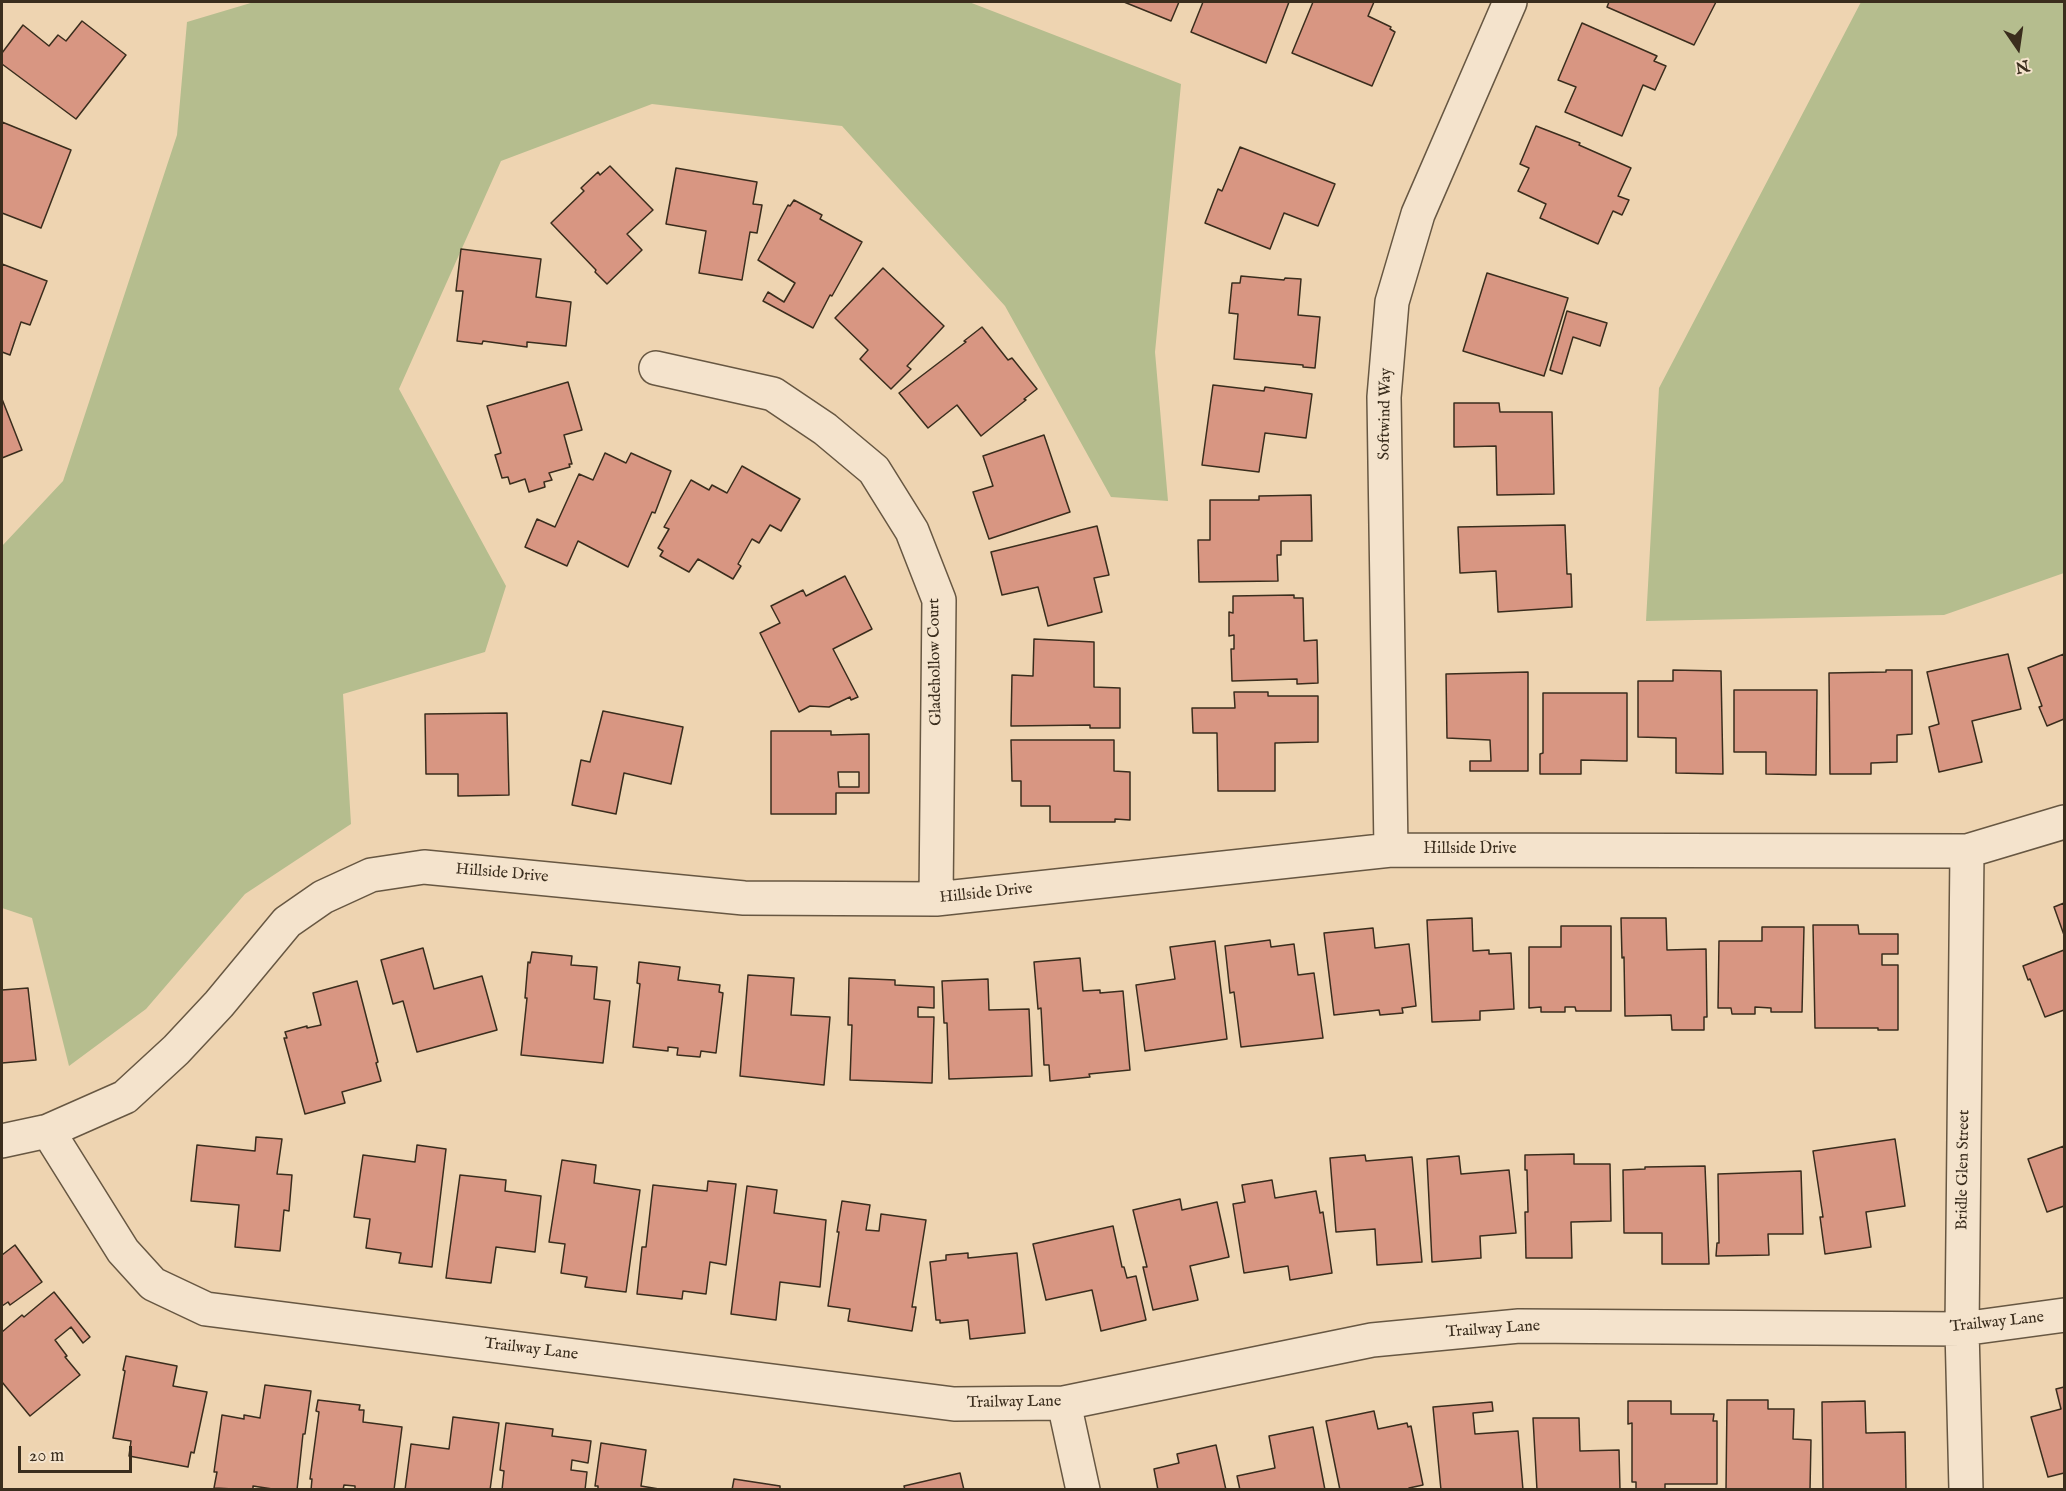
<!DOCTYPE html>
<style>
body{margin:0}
#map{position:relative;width:2066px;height:1491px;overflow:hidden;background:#eed4b1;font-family:"IM FELL English",serif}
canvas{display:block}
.frame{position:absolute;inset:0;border:3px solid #3a2d1d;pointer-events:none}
.north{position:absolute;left:1988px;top:18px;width:60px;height:60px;-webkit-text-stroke:4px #f4e3cc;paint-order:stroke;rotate:167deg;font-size:16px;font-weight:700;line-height:24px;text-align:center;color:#3a2d1d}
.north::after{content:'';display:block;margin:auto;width:21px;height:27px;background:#3a2d1d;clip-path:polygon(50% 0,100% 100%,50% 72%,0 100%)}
.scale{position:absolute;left:18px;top:1446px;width:114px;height:27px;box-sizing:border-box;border:3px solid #3a2d1d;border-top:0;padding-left:8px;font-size:18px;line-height:21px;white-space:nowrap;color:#3a2d1d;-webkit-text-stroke:4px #f4e3cc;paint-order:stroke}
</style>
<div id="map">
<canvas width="2066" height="1491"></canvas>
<div class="frame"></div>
<div class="north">N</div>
<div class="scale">20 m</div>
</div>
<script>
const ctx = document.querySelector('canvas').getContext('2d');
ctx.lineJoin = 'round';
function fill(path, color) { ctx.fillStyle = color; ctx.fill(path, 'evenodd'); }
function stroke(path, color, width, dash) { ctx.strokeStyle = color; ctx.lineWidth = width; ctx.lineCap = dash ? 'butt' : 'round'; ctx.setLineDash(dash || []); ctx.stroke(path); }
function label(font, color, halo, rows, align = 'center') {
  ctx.font = font + ' "IM FELL English",serif'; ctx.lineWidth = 6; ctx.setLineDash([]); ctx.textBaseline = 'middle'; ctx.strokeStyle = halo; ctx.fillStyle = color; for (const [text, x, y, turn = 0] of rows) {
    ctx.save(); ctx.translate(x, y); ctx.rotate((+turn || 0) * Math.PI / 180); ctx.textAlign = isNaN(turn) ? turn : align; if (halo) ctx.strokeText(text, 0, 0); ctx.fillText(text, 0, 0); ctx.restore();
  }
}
const green = new Path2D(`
 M254,2H969L1181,84L1155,352L1168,501L1111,497L1005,306L842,126L652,104L501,161L399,389L506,586L485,652L343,694L351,824L245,894L146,1009L69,1066L32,918L2,908V546L63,481L177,135L187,22Z
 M1861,2H2064V573L1944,615L1646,621L1659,388Z`);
const building = new Path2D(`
 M1124,2H1179L1171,21Z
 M1203,2H1289L1266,63L1191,32Z
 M1313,2H1374L1368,16L1391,27L1390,29L1395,32L1372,86L1292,53Z
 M1609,2H1716L1694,45L1607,7Z
 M82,21L126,55L76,119L2,64V53L23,25L49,46L58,35L66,41Z
 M1582,23L1657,56L1654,61L1666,66L1655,90L1643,85L1622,136L1565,112L1576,87L1558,80Z
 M2,122L71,150L41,228L2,213Z
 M1536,126L1580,143L1579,145L1631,168L1618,196L1629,200L1622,215L1613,211L1598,244L1540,218L1546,204L1518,191L1529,168L1520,164Z
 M1240,147L1335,184L1318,226L1284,213L1270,249L1205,223L1218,189L1222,191Z
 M610,166L653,210L627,234L642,250L607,284L595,272L596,270L551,223L584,191L581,188L598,172L600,175Z
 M676,168L757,182L753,204L762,205L757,233L750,232L742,280L699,273L706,231L666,224Z
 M794,200L822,215L820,219L862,242L832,296L830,295L813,328L763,301L768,292L784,302L795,283L758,260L788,205L790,206Z
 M461,249L541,259L536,297L571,302L566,346L527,342V347L483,341L482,344L457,341L463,291H456Z
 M2,264L47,281L30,325L21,322L10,355L2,352Z
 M883,268L944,326L907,366L911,369L891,389L860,359L868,350L835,318Z
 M1487,273L1568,298L1544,376L1463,351Z
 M1241,276L1284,280L1285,278L1301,279L1298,315L1320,317L1315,368L1303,367V365L1234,359L1238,314L1229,313L1232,283H1240Z
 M1567,311L1607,323L1600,346L1573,337L1562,374L1550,370Z
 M982,327L1008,360L1012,358L1037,389L1024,399L1026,400L981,436L957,405L928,428L899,393L966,342L964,341Z
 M568,382L582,430L564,435L572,464H569L570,467L549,473L552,480L544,482L545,487L529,492L525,479L510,484L508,477L502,478L495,455L501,453L487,406Z
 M1213,385L1264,391L1265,387L1312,394L1306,438L1265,433L1259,472L1202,465Z
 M2,399L22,450L2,458Z
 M1454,403H1499L1500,412H1552L1554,494L1497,495L1496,446L1454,447Z
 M1044,435L1070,512L989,539L973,492L993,486L983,456Z
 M605,453L626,463L631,453L671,471L655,513L652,512L628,567L578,541L567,566L525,547L537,519L555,527L579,474L593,480Z
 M742,466L800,499L781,531L770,525L759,543L752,539L738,564L741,566L733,579L698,559L689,572L660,556L663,551L658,548L669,529L664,527L691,480L709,490L712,485L727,493Z
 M1311,495L1312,541H1281V555H1277L1278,581L1199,582L1198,540H1210V500H1259V496Z
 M1565,525L1567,574H1571L1572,607L1498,612L1496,571L1460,573L1458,527Z
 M1097,526L1109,575L1094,578L1102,612L1048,626L1038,587L1002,595L991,552Z
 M845,576L872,629L833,649L858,697L851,700L850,697L829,707L810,706L799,712L760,633L780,623L771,606L803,590L806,596Z
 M1294,595V598H1303L1304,641L1317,640L1318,683L1297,684V679L1232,681L1231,649H1234V635L1229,636V612L1233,613V596Z
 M1034,639L1094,642V687L1120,688V728H1090V725L1011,726L1012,675L1033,676Z
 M2008,654L2021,709L1972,721L1982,762L1939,772L1929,727L1939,724L1927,672Z
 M2064,654V719L2047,726L2039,707L2042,706L2028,668Z
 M1673,670L1721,671L1723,774L1676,773V738L1638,737V681H1673Z
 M1886,670H1912V734L1897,735V762L1871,763V774H1830L1829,673L1886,672Z
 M1528,672V771H1470V761H1491L1490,740L1447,738L1446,674Z
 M1734,690H1817L1816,775L1766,774V752H1734Z
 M1234,692H1268V696H1318V742L1275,743V791H1218L1217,733H1193L1192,708H1235Z
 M1543,693H1627V761L1581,760V774H1540V754L1543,753Z
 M603,711L683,727L671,784L624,773L616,814L572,805L581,760L590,762Z
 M507,713L509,795L458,796V774H426L425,714Z
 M771,731H831V735L869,734V793H836V814H771ZM838,772H859V787H839Z
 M1011,740H1114V771L1130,772V820L1115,819V822H1050V806H1021V781H1012Z
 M2064,903V935L2054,907Z
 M1472,918L1473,951L1489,950V954L1511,953L1514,1009L1480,1011V1020L1432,1022L1427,920Z
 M1621,918H1666L1667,950L1706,949L1707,1017H1704V1030H1672L1671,1015L1625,1016L1624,957L1622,958Z
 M1813,925H1858L1859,934H1898V954H1882V965H1898V1030H1878V1028H1815Z
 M1561,926H1611V1011H1576L1575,1007H1565V1012H1541V1007L1529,1008V947H1561Z
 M1762,927H1804L1802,1012H1771V1008L1755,1007V1014H1732L1731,1008H1718L1719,941H1762Z
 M1373,928L1375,948L1409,944L1416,1006L1402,1008L1403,1013L1380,1015L1379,1010L1334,1015L1324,933Z
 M1270,940L1271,947L1294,944L1298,975L1314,973L1323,1038L1241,1047L1234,992L1230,993L1225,946Z
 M1215,941L1227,1039L1145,1051L1136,985L1175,979L1170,947Z
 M423,948L434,989L482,976L497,1030L417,1052L403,1001L393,1004L381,960Z
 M2064,950V1010L2045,1017L2030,979L2028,980L2023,966Z
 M532,952L572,956L571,965L597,967L594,999L610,1001L603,1063L521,1055L527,998H525L528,962L530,963Z
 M1080,958L1083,991L1100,990V993L1123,991L1130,1070L1089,1074L1090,1077L1050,1081L1049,1065H1044L1041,1008L1038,1009L1034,962Z
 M639,962L680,967L678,980L720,985L719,992L723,993L716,1053L701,1051L700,1057L677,1055L678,1048L668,1047V1051L633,1047L640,984L637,983Z
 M748,975L794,978L791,1015L830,1017L824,1085L740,1076Z
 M849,978L895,980V985L934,987V1008L918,1007V1017H934L932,1083L850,1080L852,1025H848Z
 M988,979L989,1010L1029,1009L1032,1076L949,1079L947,1023H944L942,981Z
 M357,981L378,1062L376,1063L381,1081L342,1092L345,1103L305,1114L284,1038H287L285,1032L307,1026V1028L321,1025L313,993Z
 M28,988L36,1060L2,1063V990Z
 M256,1137L282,1139L277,1174L292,1175L289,1211L284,1210L280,1251L235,1247L239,1205L191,1201L197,1145L255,1151Z
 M1895,1139L1905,1206L1866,1212L1871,1247L1825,1254L1820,1217H1823L1813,1151Z
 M417,1145L446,1149L432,1267L399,1263L401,1253L366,1248L370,1219L354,1217L363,1155L415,1162Z
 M2064,1146V1206L2047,1212L2028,1159Z
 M1574,1154V1164H1610L1611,1221L1571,1222L1572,1258H1526L1525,1212H1528L1527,1170H1525V1155Z
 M1365,1155L1366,1161L1412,1157L1422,1262L1377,1265L1375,1229L1336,1232L1330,1158Z
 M1459,1156L1461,1174L1509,1170L1516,1233L1480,1236L1481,1258L1432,1262L1427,1159Z
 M562,1160L596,1165L594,1183L640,1190L626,1292L585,1287L587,1277L561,1273L565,1244L549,1242Z
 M1705,1166L1709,1264H1662V1233H1624L1623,1170L1645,1169V1167Z
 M1801,1171L1803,1234H1768L1769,1255L1716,1256L1717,1243H1719L1718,1174Z
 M460,1175L506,1180L505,1191L541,1196L535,1252L496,1247L491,1283L446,1278Z
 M1272,1180L1275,1198L1316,1191L1320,1213L1323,1212L1332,1273L1290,1280L1288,1266L1244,1273L1233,1204L1245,1202L1242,1185Z
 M708,1181L736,1184L726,1265L710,1262L706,1294L683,1291L682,1299L637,1294L642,1247H646L653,1185L707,1191Z
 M747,1186L777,1190L774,1213L826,1220L820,1287L780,1282L776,1320L731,1314Z
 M1180,1199L1182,1210L1217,1202L1229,1257L1190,1266L1198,1300L1153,1310L1143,1267H1147L1133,1210Z
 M842,1201L870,1205L866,1230L879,1231L881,1214L926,1220L912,1307H916L912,1331L848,1321L850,1309L828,1306L839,1232H837Z
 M1113,1226L1122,1267H1124L1127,1278L1136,1276L1146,1320L1101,1331L1092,1290L1046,1300L1033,1244Z
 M15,1245L42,1282L10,1305L8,1302L2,1306V1255Z
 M968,1253V1258L1017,1253L1025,1333L970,1339L968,1320L940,1323V1320H936L930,1262L946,1260V1255Z
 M54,1292L90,1337L83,1343L71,1327L55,1340L67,1356L65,1357L80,1375L30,1416L2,1382V1332L22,1315L24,1317Z
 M126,1356L177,1366L173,1386L207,1392L194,1453L191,1452L188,1467L129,1456L131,1441L113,1438L125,1371L123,1370Z
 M265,1385L311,1391L305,1434H303L297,1490H279L253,1486V1490L214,1488L217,1472H214L222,1415L244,1419V1415L260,1418Z
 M2064,1387V1473L2048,1477L2031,1417L2061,1409L2056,1389Z
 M318,1400L360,1405L359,1410H364L363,1422L402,1427L394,1490H355V1486L344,1485L343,1490H311L312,1479H310L319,1412L316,1411Z
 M1727,1400H1768V1409H1794L1793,1439L1811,1440L1810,1490H1726Z
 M1628,1401H1671V1414H1714L1713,1421H1717V1484H1665V1490H1636V1482H1632V1423L1628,1424Z
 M1865,1401L1866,1433L1905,1432L1906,1490H1823L1822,1402Z
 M1492,1402L1493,1411L1473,1413L1475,1434L1518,1431L1523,1490H1441L1433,1407Z
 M1374,1411L1378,1429L1407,1423L1408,1427L1411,1426L1423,1485L1409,1488V1490H1340L1326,1421Z
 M453,1417L499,1423L490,1490H405L411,1444L449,1449Z
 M1533,1418H1579L1580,1451L1619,1450L1620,1490H1537Z
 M506,1423L553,1429L552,1436L591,1441L588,1463L572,1460L571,1470L587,1472L585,1490H502L504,1471L500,1470Z
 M1313,1427L1325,1490H1240L1237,1476L1275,1468L1269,1436Z
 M601,1443L646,1450L641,1486L665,1490H598V1486H595Z
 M1216,1445L1226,1490H1158L1154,1469L1179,1463L1177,1454Z
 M960,1473L964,1490H905L904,1486Z
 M734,1479L780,1486V1490H732Z`);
const street = new Path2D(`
 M656,368L773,394L825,429L874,470L912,531L939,600L936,899
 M1391,850L1384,397L1392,302L1418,214L1510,2
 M48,1131L123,1251L153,1284L206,1309L954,1404L1064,1403L1372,1340L1519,1326L1962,1329L2064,1315
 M2,1141L48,1131L125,1097L176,1050L219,1004L287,922L323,897L371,875L424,867L744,898L936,899L1391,850L1967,851L2064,822
 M1064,1403L1083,1490
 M1966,1490L1962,1329L1967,851`);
const streetNames = [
 ["Softwind Way",1386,414,-89],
 ["Gladehollow Court",936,662,-91],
 ["Hillside Drive",1470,850],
 ["Hillside Drive",502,874,5],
 ["Hillside Drive",986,894,-6],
 ["Bridle Glen Street",1964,1170,-89],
 ["Trailway Lane",1997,1323,-6],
 ["Trailway Lane",1493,1330,-4],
 ["Trailway Lane",531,1350,7],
 ["Trailway Lane",1014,1403,-1]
];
fill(green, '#b5bd8e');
fill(building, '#d89682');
stroke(building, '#3a2d1d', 1.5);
stroke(street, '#675742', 36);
stroke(street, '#f4e3cc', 33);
label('16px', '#3a2d1d', '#f4e3cc', streetNames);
</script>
